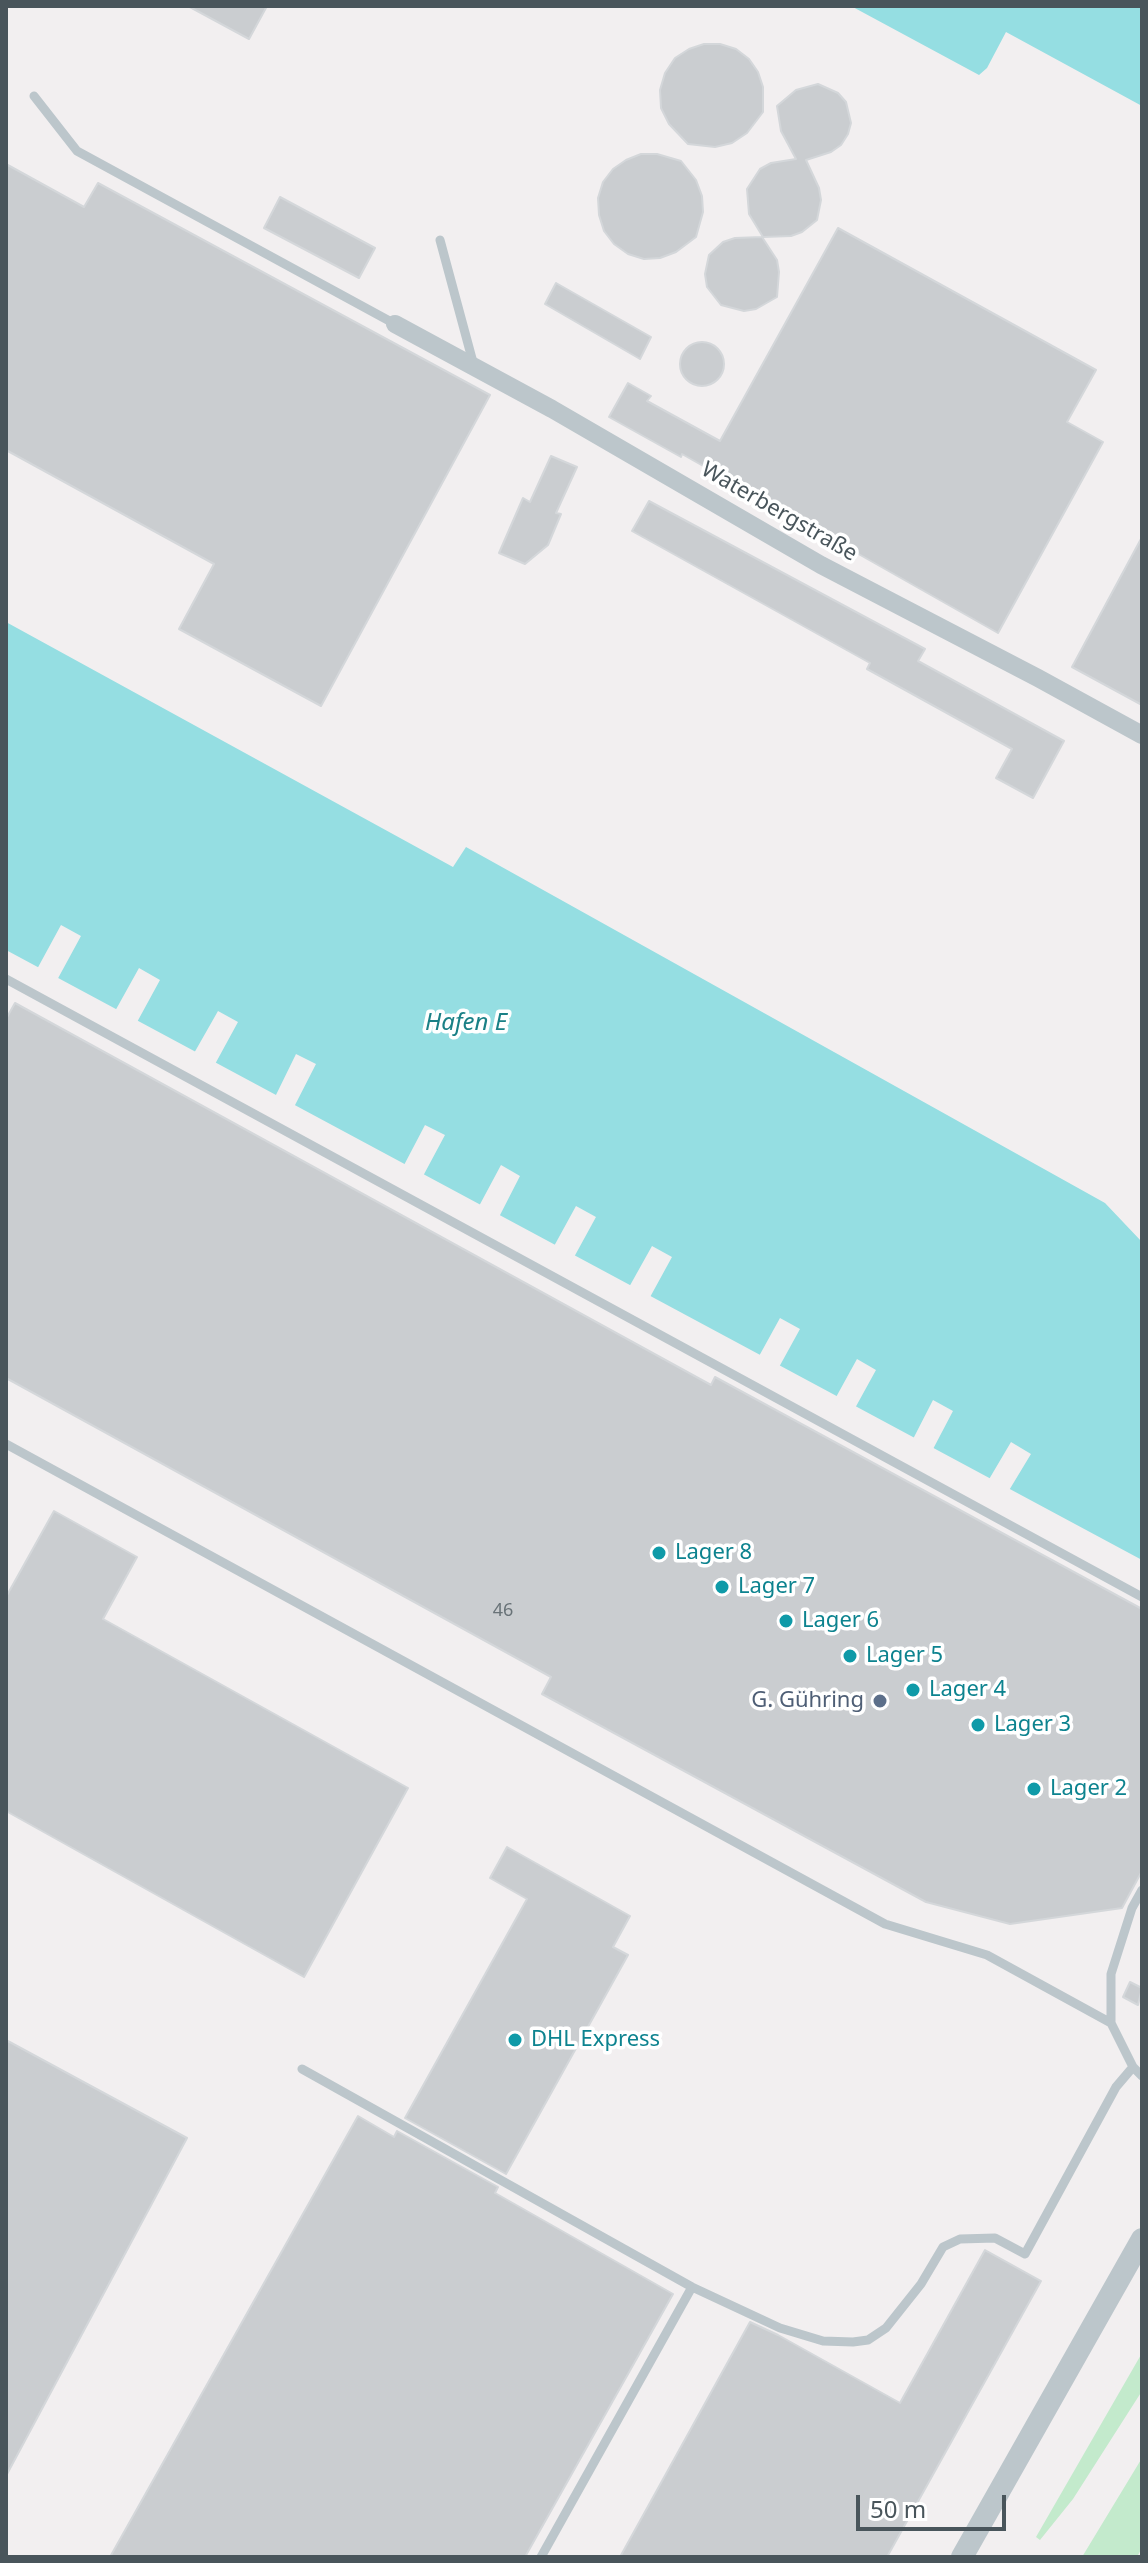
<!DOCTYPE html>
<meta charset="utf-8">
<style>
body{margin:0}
#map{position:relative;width:1148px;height:2563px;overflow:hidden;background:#f2eff0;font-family:"Noto Sans",sans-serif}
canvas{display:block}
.frame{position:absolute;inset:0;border:8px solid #49555b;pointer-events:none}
.scale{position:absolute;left:856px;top:2495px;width:150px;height:36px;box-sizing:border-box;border:4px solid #49555b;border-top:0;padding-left:10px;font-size:24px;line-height:28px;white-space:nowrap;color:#49555b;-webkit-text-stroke:6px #fff;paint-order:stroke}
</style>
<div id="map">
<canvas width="1148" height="2563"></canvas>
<div class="frame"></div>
<div class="scale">50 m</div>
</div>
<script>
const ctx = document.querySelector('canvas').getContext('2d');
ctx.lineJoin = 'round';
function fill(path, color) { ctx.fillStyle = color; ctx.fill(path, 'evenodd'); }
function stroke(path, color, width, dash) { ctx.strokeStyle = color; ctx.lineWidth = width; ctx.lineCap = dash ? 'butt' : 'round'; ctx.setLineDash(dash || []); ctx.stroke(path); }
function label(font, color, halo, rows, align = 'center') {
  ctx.font = font + ' "Noto Sans",sans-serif'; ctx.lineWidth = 7; ctx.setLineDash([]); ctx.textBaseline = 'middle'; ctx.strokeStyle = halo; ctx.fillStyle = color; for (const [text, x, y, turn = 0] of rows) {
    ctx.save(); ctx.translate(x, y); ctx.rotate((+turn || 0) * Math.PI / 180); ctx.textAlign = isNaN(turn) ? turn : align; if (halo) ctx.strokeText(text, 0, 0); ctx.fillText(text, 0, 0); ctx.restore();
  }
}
const green = new Path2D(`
 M1142,2353V2391L1073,2499L1040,2540L1036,2537Z
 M1142,2458V2548L1137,2557H1082Z`);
const water = new Path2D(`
 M851,6H1142V106L1006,32L987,68L979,75Z
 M6,622L453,867L466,847L1105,1203L1142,1242V1560L6,950Z`);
const pier = new Path2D(`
 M61,925L81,936L56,982L36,971Z
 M139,968L160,980L136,1024L114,1013Z
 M218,1011L238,1022L214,1066L193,1055Z
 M296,1054L316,1064L293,1109L274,1099Z
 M425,1125L445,1135L422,1178L403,1167Z
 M501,1165L520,1176L498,1219L478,1208Z
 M576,1206L596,1217L573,1259L553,1248Z
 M652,1246L672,1257L649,1299L628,1289Z
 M780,1318L800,1329L778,1369L758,1358Z
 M857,1359L876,1370L854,1410L835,1399Z
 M933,1400L953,1411L932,1451L912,1441Z
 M1011,1442L1031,1454L1008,1492L988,1481Z`);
const building = new Path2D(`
 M188,6H267L249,39Z
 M704,44H720L736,49L749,59L758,72L763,87V112L747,133L732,143L715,147L688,144L669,124L661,108L660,90L665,73L675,58L689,49Z
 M818,84L838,93L846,102L851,123L848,134L841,145L831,152L806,160L819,188L821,200L817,220L802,232L791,236L763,237L749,214L747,189L760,169L771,163L796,159L781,131L777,106L796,90Z
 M641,154H657L681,161L696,180L702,196L703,212L696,237L676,252L660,258L644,259L628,254L614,244L604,231L599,215L598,198L603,182L613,169L626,160Z
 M6,164L84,207L98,183L490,395L321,706L179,629L214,564L6,450Z
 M280,197L375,248L359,278L264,228Z
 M838,228L1096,370L1067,422L1103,442L998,633L682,454L681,457L609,417L628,383L651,396L647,401L720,441Z
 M762,237L777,260L779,272L777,297L756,309L744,311L721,305L707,287L705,274L709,255L723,242L735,238Z
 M556,283L651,337L640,359L545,304Z
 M680 364a22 22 0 1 1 44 0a22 22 0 1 1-44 0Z
 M551,456L577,467L556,513L561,514L548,545L525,564L499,553L523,498L530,502Z
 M649,501L925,649L918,661L1064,741L1033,798L996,778L1012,749L867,669L870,663L632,531Z
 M1142,537V705L1072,667Z
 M15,1003L711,1385L715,1377L1142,1609V1871L1122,1908L1010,1924L926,1902L542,1694L551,1677L6,1378V1019Z
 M54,1511L137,1557L103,1619L408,1788L304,1977L6,1811V1597Z
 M507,1847L630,1916L613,1947L628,1955L506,2174L405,2118L527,1899L490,1878Z
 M1130,1982L1142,1988L1138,2005L1123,1997Z
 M6,2040L187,2138L6,2476Z
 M358,2116L394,2137L397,2131L498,2187L495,2193L673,2294L525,2557H110Z
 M985,2250L1041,2281L887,2557H620L750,2322L778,2335L900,2403Z`);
const service = new Path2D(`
 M34,96L77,151L395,324
 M440,240L474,366
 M6,979L1142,1597
 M6,1444L885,1924L987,1955L1111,2023L1133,2067L1142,2076
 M1111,2023V1974L1132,1908L1142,1890
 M302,2069L692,2287L541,2557
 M692,2287L780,2328L823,2341L853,2342L868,2340L886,2328L921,2284L943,2247L960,2239L995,2238L1025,2254L1116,2087L1133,2067`);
const minor = new Path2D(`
 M395,324L552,409L821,565L1038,678L1142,735`);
const tertiary = new Path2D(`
 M962,2557L1142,2239`);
const markers = [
 [659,1553,8,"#0f9aa8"],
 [722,1587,8,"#0f9aa8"],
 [786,1621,8,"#0f9aa8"],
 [850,1656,8,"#0f9aa8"],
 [913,1690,8,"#0f9aa8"],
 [880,1701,8,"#5c6f8a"],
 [978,1725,8,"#0f9aa8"],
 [1034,1789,8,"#0f9aa8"],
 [515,2040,8,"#0f9aa8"]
];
const numberNames = [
 ["46",503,1611]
];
const streetNames = [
 ["Waterbergstraße",779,512,30]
];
const cultureNames = [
 ["Lager 8",675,1553],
 ["Lager 7",738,1587],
 ["Lager 6",802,1621],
 ["Lager 5",866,1656],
 ["Lager 4",929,1690],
 ["Lager 3",994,1725],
 ["Lager 2",1050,1789],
 ["DHL Express",531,2040]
];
const serviceNames = [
 ["G. Gühring",864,1701]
];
const waterNames = [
 ["Hafen E",466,1023]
];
fill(green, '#c3eacc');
fill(water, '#95dee2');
fill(pier, '#f2eff0');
fill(building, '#cacdd0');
stroke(building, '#d4d7da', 2);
stroke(service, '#bcc6cb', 9);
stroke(minor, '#bcc6cb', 18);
stroke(tertiary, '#bcc6cb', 22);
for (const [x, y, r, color] of markers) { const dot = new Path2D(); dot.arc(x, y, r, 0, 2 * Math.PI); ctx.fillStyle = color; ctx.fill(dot); stroke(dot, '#fff', 3); }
label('18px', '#697378', null, numberNames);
label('22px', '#49555b', '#fff', streetNames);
label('22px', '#0d838f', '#fff', cultureNames, 'left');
label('22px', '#4e5e75', '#fff', serviceNames, 'right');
label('italic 24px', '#1a8086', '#fff', waterNames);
</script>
